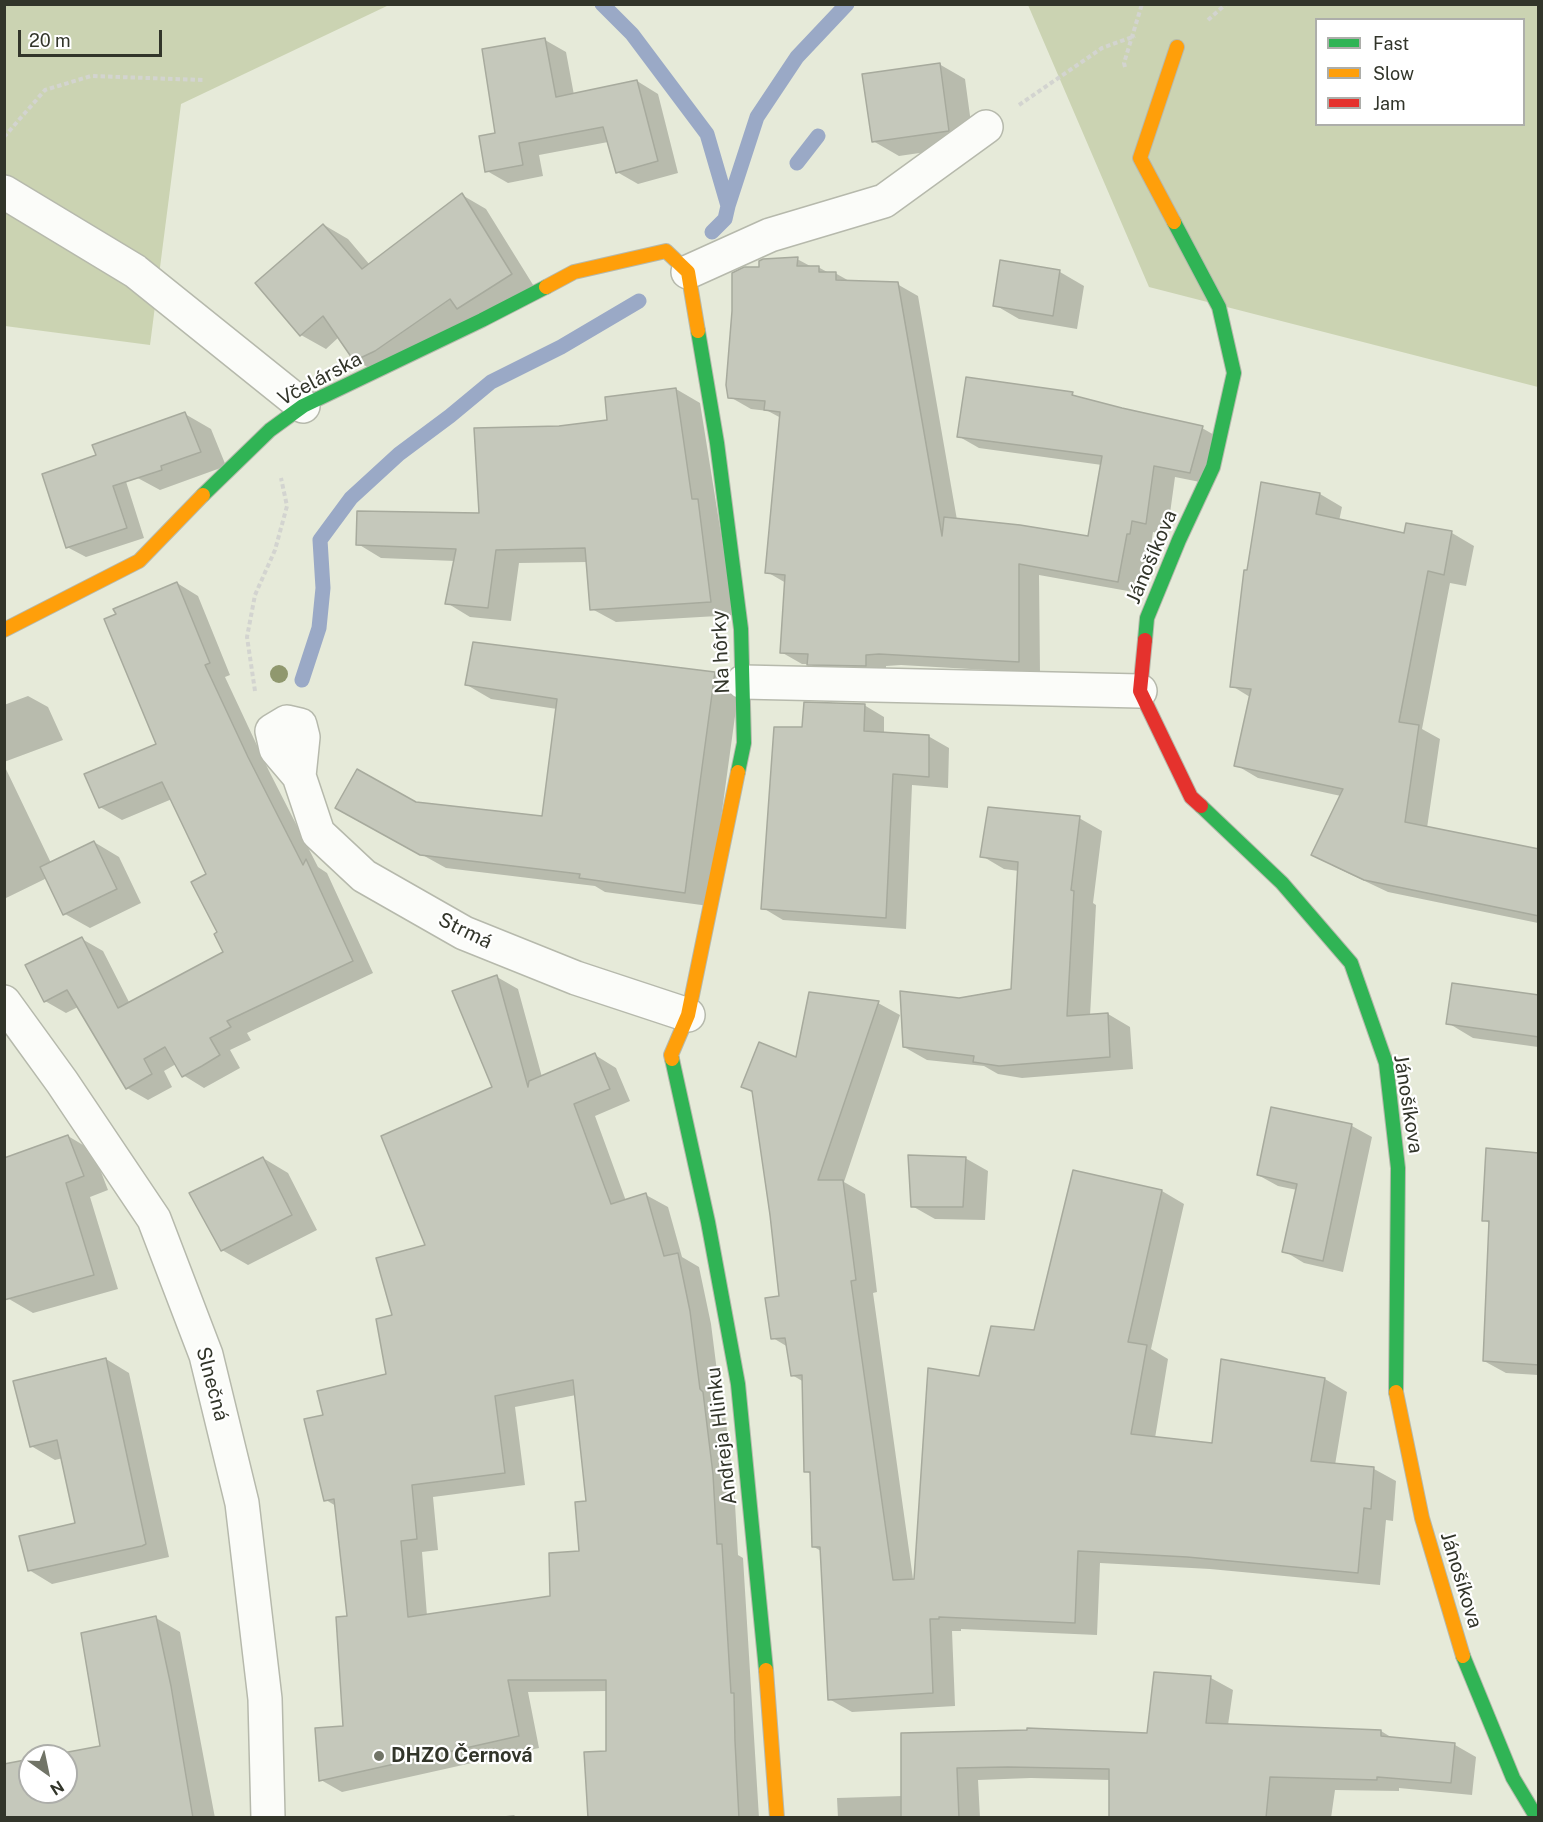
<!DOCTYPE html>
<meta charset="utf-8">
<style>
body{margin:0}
#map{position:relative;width:1543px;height:1822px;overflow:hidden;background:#e6ead9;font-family:"Public Sans",sans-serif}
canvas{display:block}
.frame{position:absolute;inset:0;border:6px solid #32352a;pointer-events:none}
.legend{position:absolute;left:1315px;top:18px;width:210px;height:108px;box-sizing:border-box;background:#fff;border:2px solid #adaeaa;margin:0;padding:8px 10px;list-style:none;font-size:18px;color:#32352a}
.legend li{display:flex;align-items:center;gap:12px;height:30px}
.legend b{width:30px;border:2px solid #adaeaa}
.north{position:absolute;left:18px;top:1744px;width:60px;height:60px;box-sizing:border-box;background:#fff;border:2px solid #adaeaa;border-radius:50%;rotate:147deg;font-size:16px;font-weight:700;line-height:24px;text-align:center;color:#32352a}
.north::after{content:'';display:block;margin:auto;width:21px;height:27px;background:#717467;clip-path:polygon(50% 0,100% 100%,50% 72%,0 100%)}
.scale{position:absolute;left:18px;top:30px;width:144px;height:27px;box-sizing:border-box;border:3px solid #32352a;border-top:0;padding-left:8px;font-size:18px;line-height:21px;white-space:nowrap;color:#32352a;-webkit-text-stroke:4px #fff;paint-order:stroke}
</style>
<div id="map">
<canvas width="1543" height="1822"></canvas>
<div class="frame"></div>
<ul class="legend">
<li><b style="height:8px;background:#30b455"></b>Fast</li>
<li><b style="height:8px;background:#ff9f0a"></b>Slow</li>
<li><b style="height:8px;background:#e5322d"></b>Jam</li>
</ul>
<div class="north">N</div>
<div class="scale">20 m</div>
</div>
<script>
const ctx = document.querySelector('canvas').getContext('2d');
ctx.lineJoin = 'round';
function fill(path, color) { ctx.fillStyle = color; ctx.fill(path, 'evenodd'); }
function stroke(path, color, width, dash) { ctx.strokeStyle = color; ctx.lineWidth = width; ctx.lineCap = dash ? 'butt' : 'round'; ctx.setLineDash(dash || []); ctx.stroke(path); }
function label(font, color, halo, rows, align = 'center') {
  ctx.font = font + ' "Public Sans",sans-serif'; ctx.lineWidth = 4.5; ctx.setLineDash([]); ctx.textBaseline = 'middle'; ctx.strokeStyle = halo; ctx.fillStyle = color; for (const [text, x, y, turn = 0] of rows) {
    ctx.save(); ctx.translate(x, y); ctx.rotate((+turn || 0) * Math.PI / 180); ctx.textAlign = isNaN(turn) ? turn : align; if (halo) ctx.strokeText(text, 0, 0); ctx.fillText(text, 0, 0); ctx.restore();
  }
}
const green = new Path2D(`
 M5,5H389L181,104L150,345L5,326Z
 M1028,5H1538V387L1149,287ZM1316,20H1524V124H1316Z`);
const shadow = new Path2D(`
 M545,40L566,52L574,95L637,81L658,94L678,173L638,184L617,172L608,142L539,155L543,176L508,183L487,171L497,134Z
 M939,64L965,79L974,145L899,156L873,141Z
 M462,195L486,209L535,288L380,374L355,360L339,337L326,349L301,335L324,225L348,239L370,265Z
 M797,259L812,267H818L829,273H835L851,282L897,284L918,296L957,520L1089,538L1102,465L979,448L958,436L1072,394L1082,399L1202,428L1223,440L1210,484L1175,477L1167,535L1153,532L1151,545L1148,544L1139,593L1039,575L1040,673L901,665L886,666V677L829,676L810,664H802L781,652L786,583L767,572L781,418L768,411L751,409L730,397L761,268Z
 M1001,262L1060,272L1084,286L1077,329L1019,319L995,305Z
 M676,389L700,403L734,615L616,622L592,609L588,562L519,563L511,621L470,617L447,603L455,561L381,558L358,544L480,514L559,427L609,422Z
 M185,414L211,429L226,466L160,490L134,476Z
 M122,469L144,538L86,557L67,547Z
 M1263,484L1320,494L1342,507L1339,521L1405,534L1452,533L1474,546L1466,586L1450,583L1422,729L1440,739L1427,828L1538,850V923L1388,892L1335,867L1313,854L1341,796L1258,778L1236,765L1250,697L1232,686Z
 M177,583L198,596L230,675L225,677L269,771L318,867L327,873L373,973L247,1033L251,1040L230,1050L240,1068L204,1088L183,1075L176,1064L164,1071L172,1087L148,1100L127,1088L78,1007L66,1013L45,1001L82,939L103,951L130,1004L225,952L219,933L208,875L172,799L122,820L100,807L158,745Z
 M474,644L715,673L739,687L709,906L605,892L595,886L446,868L361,821L415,803L543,818L557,709L491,699L467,685Z
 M28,696L48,707L63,740L4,762V705Z
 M864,705L884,717V734L928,736L949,748L948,788L912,785L906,929L783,920L763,908L803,729Z
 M4,765L51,863L94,842L119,857L141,903L90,928L65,914L47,878L4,899Z
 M1079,818L1102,831L1093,903L1096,905L1090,1016L1108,1014L1130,1027L1133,1069L1022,1078L998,1074L984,1066L927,1060L904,1047L959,999L1012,990L1019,871L1004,869L982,856Z
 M497,977L518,989L542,1077L595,1055L616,1068L630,1101L595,1116L626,1201L646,1195L668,1207L682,1257L699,1267L711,1324L721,1403L724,1406L734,1487L738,1555L743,1558L759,1818H560L589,1816L608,1753V1691L528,1692L539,1748L342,1792L321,1780L345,1728L349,1617L336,1506L326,1500L325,1416L388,1375L393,1317L427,1246L494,1088ZM576,1395L588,1503L581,1552L551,1597L427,1616L422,1552L438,1550L433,1497L525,1485L515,1407Z
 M1538,997V1047L1473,1038L1448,1023Z
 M878,1003L900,1015L844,1182L865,1194L877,1292L873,1293L914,1586L980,1378L1035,1331L1074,1171L1162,1191L1184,1204L1151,1349L1168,1359L1155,1438L1214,1444L1325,1379L1347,1392L1335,1465L1374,1469L1396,1481L1393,1521L1386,1520L1380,1585L1210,1569L1100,1563L1097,1635L961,1629V1631H952L955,1706L852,1712L829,1699L821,1551L814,1547L812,1475L806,1471L804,1382L792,1375L788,1347L773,1338L781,1297L753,1093L742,1086L797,1059Z
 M1272,1109L1352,1126L1372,1137L1343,1272L1304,1263L1284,1251L1297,1190L1278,1186L1258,1175Z
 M68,1136L93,1151L108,1190L90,1197L118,1289L33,1313L9,1299Z
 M263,1158L288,1173L317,1230L248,1265L222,1250L191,1194Z
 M965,1158L988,1171L985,1220L935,1219L912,1206Z
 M1538,1158V1375L1506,1373L1484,1361L1491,1224L1484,1220Z
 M106,1359L129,1373L169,1557L52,1584L29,1570L77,1524L63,1458L55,1460L31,1446Z
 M156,1618L180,1632L215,1818H10L30,1761V1792H66V1756H55L101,1747Z
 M1155,1674L1211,1678L1233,1690L1228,1725L1381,1731L1394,1739L1455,1745L1476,1757L1472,1795L1399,1788V1791L1335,1790L1331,1818H1111L1110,1780L1031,1778L978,1780L980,1818H838L837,1798L902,1796L903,1735H1148Z
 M514,1815L517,1818H490Z`);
const stream = new Path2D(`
 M602,4L632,34L707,134L728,206L725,219L712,232
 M797,163L818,136
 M728,206L757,117L797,57L847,4
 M302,680L319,628L323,588L320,540L351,498L399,454L450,416L491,382L561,347L639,301`);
const building = new Path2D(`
 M545,38L556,97L637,80L658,161L616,173L603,127L519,143L523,165L485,172L479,136L495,133L482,49Z
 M940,63L949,131L872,142L862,74Z
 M462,193L512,274L457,309L450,299L375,351L354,361L323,316L300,336L255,283L323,224L362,269Z
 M798,257L797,266H819V272H836V280L898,282L942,536L944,517L1020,525L1088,536L1102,456L957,437L966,377L1073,392L1072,395L1122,408L1203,426L1190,473L1154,466L1146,524L1132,521L1130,534H1127L1118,582L1019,564V662L879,654L866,655V666L807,665L808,654L780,653L785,575L765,573L780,412L764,410L765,401L728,398L726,385L732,311V273L744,267H759V261L763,259Z
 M1000,260L1060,270L1053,316L993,306Z
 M676,388L692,499H698L711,602L590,610L585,548L496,550L488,608L445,604L456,549L356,545L357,511L479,513L474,428L559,426L607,420L605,397Z
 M185,412L201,452L161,466L162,470L113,486L127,528L66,548L42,474L96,455L92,445Z
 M1261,482L1320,493L1316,514L1404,533L1406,523L1452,531L1444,575L1428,571L1399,722L1419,725L1405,822L1539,849V916L1364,880L1311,855L1343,789L1234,766L1251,689L1230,687L1244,570H1247Z
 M177,582L210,663L205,665L248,757L303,865L306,859L353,961L227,1021L231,1027L210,1038L220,1055L202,1066L182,1077L165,1047L144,1059L152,1074L126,1089L67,990L44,1002L25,965L82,937L118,1008L223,952L214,934L217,932L191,882L206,874L162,782L99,808L84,774L156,744L104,619L116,614L113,609Z
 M473,642L715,672L685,893L579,878L580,874L420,855L335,808L357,769L416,802L542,816L557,699L465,685Z
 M804,702L865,704L864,731L929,735V777L893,774L886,918L761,909L774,727H802Z
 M988,807L1080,816L1071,890L1074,891L1067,1016L1108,1013L1110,1057L999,1066L973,1062L974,1056L903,1047L900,991L959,998L1011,989L1018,862L980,857Z
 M94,841L117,889L63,915L40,867Z
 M497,975L528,1087L529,1081L595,1053L610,1089L574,1104L611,1204L646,1193L664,1256L678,1253L690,1311L700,1389L703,1392L713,1474L717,1544H722L731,1693H734L735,1741L739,1818H588L584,1752L606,1751V1680H508L519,1736L319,1781L315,1728L343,1726L336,1617L347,1616L334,1499L324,1501L304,1419L323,1415L317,1391L386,1374L376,1319L392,1315L376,1258L425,1245L381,1136L492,1087L452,991ZM573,1380L586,1501L575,1502L579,1551L549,1553L550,1596L408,1617L401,1541L417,1539L412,1485L505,1473L495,1396Z
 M1452,983L1539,995V1037L1446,1024Z
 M809,992L879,1001L818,1180H843L856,1280L851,1281L893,1580L914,1579L928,1368L979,1376L991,1326L1034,1330L1073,1170L1162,1190L1128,1342L1147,1345L1131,1434L1212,1443L1221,1359L1325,1378L1311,1461L1374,1467L1371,1509L1364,1508L1358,1573L1187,1557L1078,1551L1075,1623L939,1617V1619H930L933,1693L828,1700L820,1547H812L810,1472H804L802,1375L791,1376L785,1338L771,1339L765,1298L779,1296L770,1215L752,1091L741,1087L759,1042L796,1057Z
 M1271,1107L1352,1124L1323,1261L1282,1252L1297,1184L1257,1175Z
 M68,1135L84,1176L66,1183L94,1275L4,1300V1158Z
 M1486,1148L1539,1153V1365L1483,1361L1489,1221H1482Z
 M908,1155L966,1157L963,1207H911Z
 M263,1157L292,1215L221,1251L189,1193Z
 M106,1358L146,1544L142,1546L28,1571L19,1536L75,1523L57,1440L30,1447L13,1381Z
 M156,1616L171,1686L193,1818H4V1764L30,1759V1792H66V1756H47L100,1746L81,1633Z
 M1154,1672L1211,1676L1206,1723L1381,1730V1736L1455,1743L1451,1783L1377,1777V1780L1270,1777L1266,1818H1109V1769L1008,1767L957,1768L959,1818H901V1733L1027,1730V1728L1147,1733Z`);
const path = new Path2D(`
 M1208,20L1226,4
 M1125,67L1124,63L1142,4
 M1019,105L1102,48L1135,36
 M4,137L45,90L91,76L203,80
 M255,691L247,637L255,595L275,550L287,506L281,478`);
const street = new Path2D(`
 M4,192L135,271L303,406
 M688,272L770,235L884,201L986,127
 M743,682L1140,691
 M299,776L276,749L272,731L287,722L300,725L303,737L299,776L318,833L364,876L464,933L576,978L688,1015
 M4,1002L62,1082L154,1219L206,1355L242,1503L265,1699L268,1818`);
const fast = new Path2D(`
 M698,331L717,443L741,629L744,743L738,772
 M203,495L270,430L303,406L482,320L546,287
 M1145,640L1147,618L1179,540L1213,467L1234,373L1219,307L1174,222
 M1201,806L1282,883L1351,963L1386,1063L1398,1168L1396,1392
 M672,1059L708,1222L738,1384L766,1670
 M1463,1656L1513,1778L1537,1818`);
const slow = new Path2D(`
 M1174,222L1140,158L1177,47
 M546,287L574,272L666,251L688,272L698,331
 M4,630L139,561L203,495
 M672,1059L671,1055L688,1015L738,772
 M1396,1392L1422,1518L1463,1656
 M766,1670L777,1818`);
const jam = new Path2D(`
 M1145,640L1140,691L1191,797L1201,806`);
const trees = [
 [279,674]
];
const markers = [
 [379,1756,6,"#717467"]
];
const streetNames = [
 ["Včelárska",320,379,-28],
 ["Jánošíkova",1152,557,-67],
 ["Na hôrky",721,652,-93],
 ["Strmá",465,931,26],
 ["Jánošíkova",1408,1104,81],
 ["Slnečná",212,1384,75],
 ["Andreja Hlinku",722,1436,-97],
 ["Jánošíkova",1461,1580,73]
];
const poiNames = [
 ["DHZO Černová",391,1756]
];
fill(green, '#cbd3b2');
fill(shadow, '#0003');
stroke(stream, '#9aa9c6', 15);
fill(building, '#c5c8bb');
stroke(building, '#a7aa9d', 1.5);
stroke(street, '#b6b9ac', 36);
stroke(fast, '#b6b9ac', 16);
stroke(slow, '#b6b9ac', 16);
stroke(jam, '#b6b9ac', 16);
stroke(path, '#d3d4d0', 4, [4.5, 3]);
stroke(street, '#fbfcf9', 33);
stroke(fast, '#30b455', 14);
stroke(slow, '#ff9f0a', 14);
stroke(jam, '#e5322d', 14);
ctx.fillStyle = '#90986e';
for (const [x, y] of trees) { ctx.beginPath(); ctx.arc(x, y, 9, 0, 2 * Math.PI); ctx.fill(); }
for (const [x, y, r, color] of markers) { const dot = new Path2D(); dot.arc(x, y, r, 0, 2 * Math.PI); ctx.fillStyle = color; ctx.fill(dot); stroke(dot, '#fff', 2); }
label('20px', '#32352a', '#fff', streetNames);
label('bold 20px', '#32352a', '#fff', poiNames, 'left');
</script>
